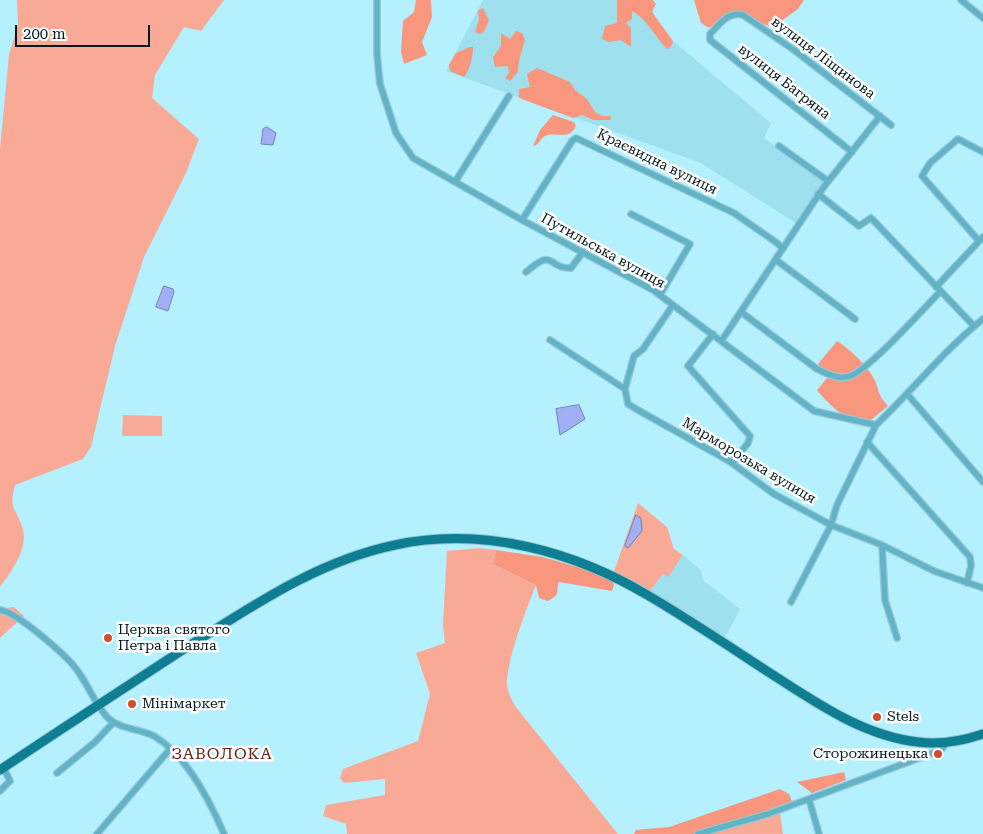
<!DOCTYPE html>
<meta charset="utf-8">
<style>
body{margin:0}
#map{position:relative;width:983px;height:834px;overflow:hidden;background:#b5f0ff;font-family:"Roboto Serif",serif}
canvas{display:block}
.scale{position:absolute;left:15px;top:25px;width:135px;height:22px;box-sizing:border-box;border:2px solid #031a1f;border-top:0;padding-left:6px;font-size:15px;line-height:18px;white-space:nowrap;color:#031a1f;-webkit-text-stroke:4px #fff;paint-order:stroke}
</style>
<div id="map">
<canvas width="983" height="834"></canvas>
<div class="scale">200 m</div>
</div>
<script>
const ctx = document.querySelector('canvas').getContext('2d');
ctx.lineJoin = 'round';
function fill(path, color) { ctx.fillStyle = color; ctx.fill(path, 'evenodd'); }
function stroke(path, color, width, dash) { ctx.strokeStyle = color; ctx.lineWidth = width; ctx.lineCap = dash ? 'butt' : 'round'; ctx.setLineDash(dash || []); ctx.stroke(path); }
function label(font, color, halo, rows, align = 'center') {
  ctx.font = font + ' "Roboto Serif",serif'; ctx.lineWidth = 5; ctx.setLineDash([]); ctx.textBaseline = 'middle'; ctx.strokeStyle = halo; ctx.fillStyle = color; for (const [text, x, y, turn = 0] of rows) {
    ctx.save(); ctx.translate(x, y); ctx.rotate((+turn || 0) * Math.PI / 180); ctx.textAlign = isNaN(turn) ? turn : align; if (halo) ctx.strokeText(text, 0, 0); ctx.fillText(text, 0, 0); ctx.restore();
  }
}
const built = new Path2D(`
 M483,0H634L658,34L673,41L771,123L764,138L826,181L796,223L701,163L446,71Z
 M683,555L701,570L703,580L740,609L723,641L647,595L663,574L668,576Z`);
const green = new Path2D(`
 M17,0H224L201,31L184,27L155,75L152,98L199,139L186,173L144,257L115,346L91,447L83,459L15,485C8,511 17,508 23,529C28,550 11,572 0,587V149L9,55L18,25Z
 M123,415L162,416V436H122Z
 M638,503L667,527L674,549L683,555L668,577L663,574L647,595L612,577Z
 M479,548L496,550L493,564L536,585C525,613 510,651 507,680C506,690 511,698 515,706L618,834H347L346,824L323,816L326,805L385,795V779L344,783L340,778L343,769L418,741L430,694L416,653L445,643L443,625L447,551Z
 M14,607L24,616L0,638V609Z
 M792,801L807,802L780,813L783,834H705Z`);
const forest = new Path2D(`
 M416,0H431L432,17L422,42L427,55L404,64L401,52L403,21L414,12Z
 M617,0H653L656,4L652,12L673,41L671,47L667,49C655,37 648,20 632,11V19L626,23L631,28V47L621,40L609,42L602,39L605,26L617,23Z
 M694,0H804L798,9L773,27L730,14L709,28L701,23Z
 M483,8L489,20L484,32L480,34L475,32L479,20L478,11Z
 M516,31L522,33L525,40C522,50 518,61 518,72L510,81L505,78L509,73L508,66L495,67L493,57L501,46V33L510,39Z
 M470,47H473C473,56 470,70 464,77L450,71L449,65L456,53Z
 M537,68L570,82L575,90L587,99L595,112L602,116H611V120H593L582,115L573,118L519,98V89L530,87L527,74Z
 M553,115L574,122L576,126C569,141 558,131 545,136C540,139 539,145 533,146L540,130Z
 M837,341C851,350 872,369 877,386C880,396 880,397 888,406L871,420C864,419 853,420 847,417C839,414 823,398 817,390L828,377L818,364Z
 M496,550L543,557L612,577L614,585L612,591L559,582C555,594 562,593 548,601L539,598L536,585L493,564Z
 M844,772L846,780L812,793L797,782Z
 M780,789L789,794L792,801L715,831L705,834H634L636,830L669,827Z`);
const water = new Path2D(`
 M267,127L276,133L273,145L261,144L263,129Z
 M164,286L173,289L174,292L168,311L156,307Z
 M579,405L585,419L560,435L556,409Z
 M636,515L641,518L642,531L628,548L625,546Z`);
const minor = new Path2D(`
 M377,0V54L380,84L396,133L413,158L522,220L653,290L814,411L876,425L837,505L831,525L791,602
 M961,0L983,18
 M779,146L828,181
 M852,152L710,40V34C719,25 728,11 743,15L794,50L891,125
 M455,182L509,96
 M818,194L859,226L871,218L873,220L974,326
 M631,214L690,244L660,295
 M522,220L572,141L576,138L734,213L777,243L783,249
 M979,241L922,176L930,163L958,139L983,152
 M776,260L855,319
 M526,272C556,246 546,269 571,268L583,252
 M936,287L983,237
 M741,312L817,369C827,374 839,380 850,376C871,368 922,310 940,292
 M713,334L688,366L750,436L748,443L732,463
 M550,340L625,389L628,404L636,409L729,461L774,494L831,525L882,545L934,571L983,588
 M722,340L823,188L880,116
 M625,389L634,356L643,349L673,305
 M908,395L983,482
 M876,425C913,390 943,351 983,319
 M867,442L970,557L971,566L967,583
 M882,545L885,600L897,638
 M0,610C17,612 67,656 77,670C89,686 94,703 108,718C120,729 140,729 154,736C186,755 210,801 224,834
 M57,773L95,742L113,723
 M0,791L10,781L3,767
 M809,799L819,834
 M97,834L170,749
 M698,834L768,814L941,750L947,743`);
const primary = new Path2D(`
 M0,770C61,729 123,689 184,649C251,607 317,561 395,545C482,526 574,551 649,596C690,620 730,647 770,673C815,702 863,736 918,742C940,745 962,741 983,734`);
const markers = [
 [108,638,5,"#d64b2b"],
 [132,704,5,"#d64b2b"],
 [877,717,5,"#d64b2b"],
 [938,754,5,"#d64b2b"]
];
const streetNames = [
 ["вулиця Ліщинова",823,58,37],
 ["вулиця Багряна",784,82,38],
 ["Краєвидна вулиця",657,162,26],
 ["Путильська вулиця",603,251,29],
 ["Марморозька вулиця",749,461,31]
];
const poiNames = [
 ["Церква святого",118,630],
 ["Петра і Павла",118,646],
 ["Мінімаркет",142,704],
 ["Stels",887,717],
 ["Сторожинецька",928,754,"right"]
];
const quarterNames = [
 ["ЗАВОЛОКА",222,754]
];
fill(built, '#9fe0ee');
fill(green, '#f9aa96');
fill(forest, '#f8967e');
fill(water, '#a1aff4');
stroke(water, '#7282b4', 1);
stroke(minor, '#95c9d7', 8);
stroke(primary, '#95c9d7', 11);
stroke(minor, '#63b3c6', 5.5);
stroke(primary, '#0e7f93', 9);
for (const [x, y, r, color] of markers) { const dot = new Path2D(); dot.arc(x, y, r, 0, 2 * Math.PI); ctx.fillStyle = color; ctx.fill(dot); stroke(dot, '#fff', 2); }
label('14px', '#031a1f', '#fff', streetNames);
label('14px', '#031a1f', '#fff', poiNames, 'left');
ctx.letterSpacing = '1px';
label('16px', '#662313', '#fff', quarterNames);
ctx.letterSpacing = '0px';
</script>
